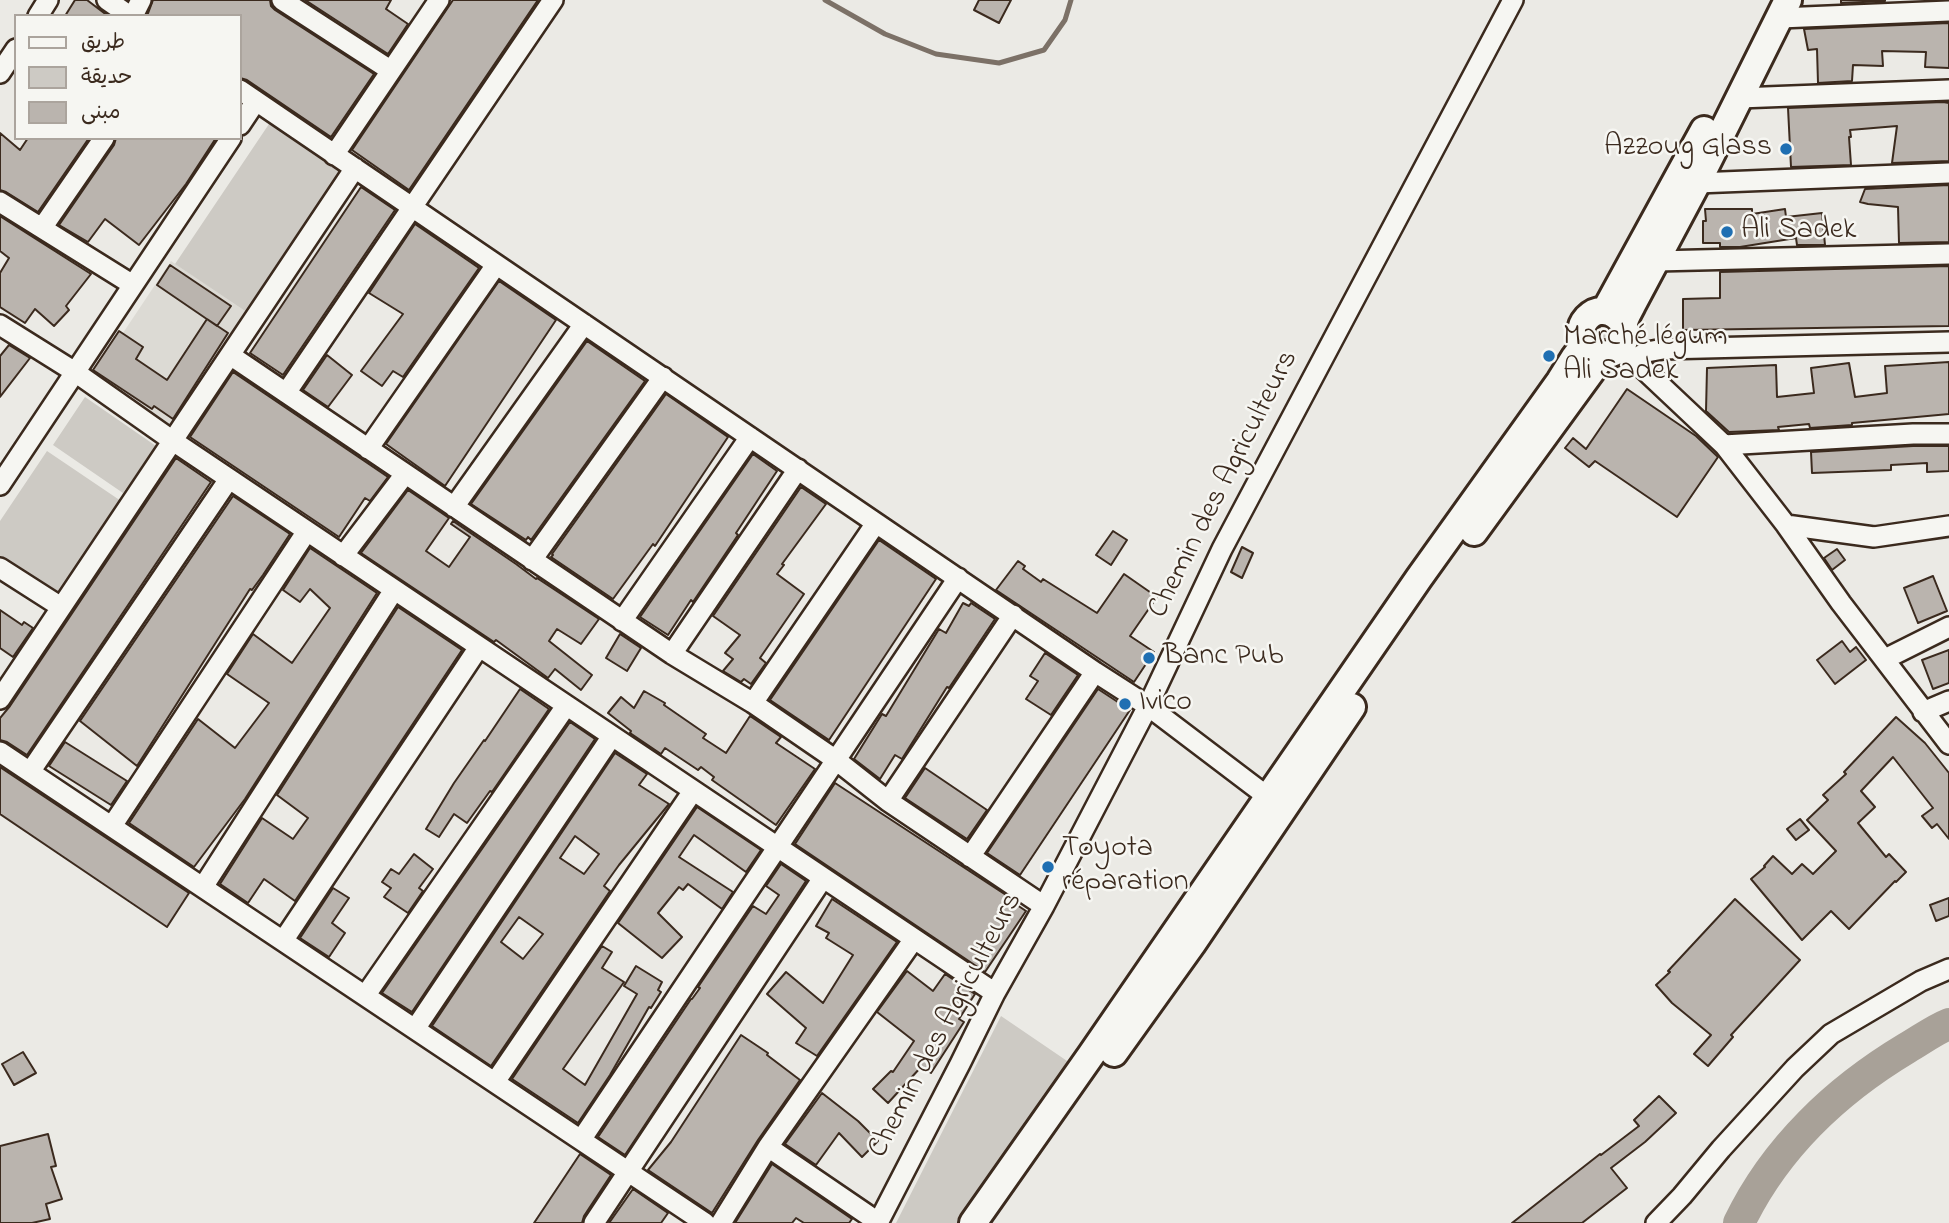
<!DOCTYPE html>
<meta charset="utf-8">
<style>
body{margin:0}
#map{position:relative;width:1949px;height:1223px;overflow:hidden;background:#ebeae5;font-family:"Indie Flower","Playpen Sans Arabic",sans-serif}
canvas{display:block}
.legend{position:absolute;left:14px;top:14px;width:228px;height:126px;box-sizing:border-box;background:#f6f6f2;border:2px solid #aba49d;margin:0;padding:9px 12px;list-style:none;font-size:21px;color:#3b2a1e}
.legend li{display:flex;align-items:center;gap:14px;height:35px}
.legend b{width:35px;border:2px solid #aba49d}
</style>
<div id="map">
<canvas width="1949" height="1223"></canvas>
<ul class="legend">
<li><b style="height:9px;background:#f6f6f2"></b>طريق</li>
<li><b style="height:19px;background:#cdcac4"></b>حديقة</li>
<li><b style="height:19px;background:#bab4ae"></b>مبنى</li>
</ul>
</div>
<script>
const ctx = document.querySelector('canvas').getContext('2d');
ctx.lineJoin = 'round';
function fill(path, color) { ctx.fillStyle = color; ctx.fill(path, 'evenodd'); }
function stroke(path, color, width, dash) { ctx.strokeStyle = color; ctx.lineWidth = width; ctx.lineCap = dash ? 'butt' : 'round'; ctx.setLineDash(dash || []); ctx.stroke(path); }
function label(font, color, halo, rows, align = 'center') {
  ctx.font = font + ' "Indie Flower",sans-serif'; ctx.lineWidth = 5; ctx.setLineDash([]); ctx.textBaseline = 'middle'; ctx.strokeStyle = halo; ctx.fillStyle = color; for (const [text, x, y, turn = 0] of rows) {
    ctx.save(); ctx.translate(x, y); ctx.rotate((+turn || 0) * Math.PI / 180); ctx.textAlign = isNaN(turn) ? turn : align; if (halo) ctx.strokeText(text, 0, 0); ctx.fillText(text, 0, 0); ctx.restore();
  }
}
const built = new Path2D(`
 M171,261L248,313L172,426L95,375Z`);
const green = new Path2D(`
 M269,124L342,174L248,313L175,264Z
 M1601,321L1617,326L1608,351L1590,332Z
 M85,397L156,446L123,493L53,445Z
 M47,451L121,501L56,597L0,560V521Z
 M1001,1016L1073,1065L961,1223H896Z`);
const stream = new Path2D(`
 M825,0L885,34L936,54L999,63L1044,50L1065,20L1071,0`);
const river = new Path2D(`
 M1739,1223C1775,1148 1837,1090 1907,1048C1921,1040 1934,1030 1949,1024`);
const building = new Path2D(`
 M75,0H87L108,16H65Z
 M153,0H270L271,6L275,10L374,74L331,137L247,80L240,78V16H147Z
 M305,0H391L386,9L408,24L388,54Z
 M453,0H538L409,190L352,150Z
 M979,0H1011L999,23L974,10Z
 M1841,0H1885V1L1841,3Z
 M1949,23V68L1925,67L1926,52L1882,51L1883,66L1853,65L1852,81L1818,83L1817,49L1808,50L1804,29Z
 M1943,102L1949,103V161L1892,163L1897,126L1850,130L1851,137H1849L1851,165L1791,167L1788,108Z
 M0,133L20,150L28,138H89L38,212L6,192L0,190Z
 M116,138H216L186,184L139,245L105,219L88,242L59,225L114,145Z
 M1949,185V242L1899,243L1898,207L1868,204L1860,202L1865,189Z
 M361,187L395,210L283,375L250,353Z
 M1705,209H1752V214L1785,209L1786,217L1822,213L1825,245H1797L1796,238L1740,247H1720V243H1703V221H1706Z
 M0,216L91,274L66,306L69,310L54,326L35,309L25,323L0,307V273L9,258L0,251Z
 M415,224L479,268L403,377L393,371L382,386L361,371L403,314L369,293Z
 M170,265L231,306L217,326L157,285Z
 M1949,266V326L1683,330V299L1720,298V272Z
 M499,281L556,320L445,486L386,444Z
 M207,319L228,333L173,419L154,406L152,409L93,370L119,331L143,347L136,359L167,380Z
 M587,341L645,381L531,540L528,537L526,540L471,504Z
 M9,345L30,358L0,397V356Z
 M327,355L352,375L328,407L303,390Z
 M1949,362V414L1852,423V425L1810,428L1809,424L1778,427L1779,430L1729,432L1706,411L1707,368L1776,365L1777,397L1814,393L1811,368L1849,363L1855,397L1887,393L1885,366Z
 M233,372L388,477L370,501L365,498L339,537L190,437Z
 M1627,389L1696,436L1718,457L1677,517L1595,461L1589,467L1565,448L1573,438L1586,449Z
 M666,394L728,437L655,546L653,544L613,599L551,557L553,555L552,554Z
 M1913,446H1949V471L1927,472V463L1891,465V470L1812,473L1811,452Z
 M753,454L777,471L736,533L738,535L693,602L691,600L668,635L640,617Z
 M176,458L211,482L27,755L7,742L0,740V718L10,706Z
 M801,487L826,504L782,564L784,565L777,574L804,594L760,658L766,663L751,684L744,679L741,682L723,671L733,659L725,653L740,635L713,616Z
 M408,490L449,518L426,551L449,567L470,537L451,524L453,521L516,564L536,579L537,578L599,619L581,644L557,629L549,641L592,675L581,690L555,669L548,678L496,640L494,642L361,553Z
 M233,496L290,534L263,575L252,590L250,589L137,766L80,721Z
 M1113,531L1127,540L1111,565L1096,555Z
 M879,540L936,579L829,740L770,700Z
 M1242,547L1253,553L1242,578L1231,572Z
 M310,548L377,593L245,799L194,867L129,823L198,719L235,748L269,703L227,674L253,634L292,663L330,608L310,589L300,602L283,590Z
 M1837,549L1845,560L1832,570L1824,558Z
 M1018,561L1025,566L1023,569L1041,582L1043,579L1097,613L1124,574L1157,597L1130,636L1154,652L1134,682L996,590Z
 M1933,576L1947,611L1918,623L1904,588Z
 M963,603L969,606L971,603L995,619L949,688L947,687L902,759L895,755L880,779L854,759L882,714L886,716L939,629L946,633Z
 M398,607L462,650L295,901L264,879L248,903L220,884L262,818L293,839L308,818L277,795Z
 M0,610L22,625L24,622L33,628L13,657L0,648Z
 M620,634L641,648L627,671L606,658Z
 M1842,641L1850,652L1856,647L1866,660L1835,684L1817,660Z
 M1949,650V683L1933,689L1922,660Z
 M1045,653L1078,675L1051,715L1026,699L1038,681L1030,676Z
 M520,689L549,709L492,792L490,791L467,823L454,814L439,837L426,829L454,783L484,740L485,741Z
 M1098,689L1130,710L1020,875L987,853Z
 M644,691L665,703L664,705L706,734L703,738L726,753L750,716L781,737L776,743L815,769L776,825L712,780L714,777L701,767L698,770L665,748L661,754L630,733L631,731L608,713L621,697L634,708Z
 M1896,717L1925,743L1949,773V839L1937,824L1932,828L1922,816L1933,808L1893,757L1861,791L1875,807L1858,823L1886,857L1889,854L1906,872L1896,882L1895,881L1849,929L1831,911L1802,940L1751,879L1765,867L1764,866L1773,856L1792,874L1802,864L1813,874L1836,851L1807,820L1828,800L1823,795L1846,774L1844,772Z
 M570,722L595,739L412,1012L382,993Z
 M65,742L127,781L111,805L49,766Z
 M615,753L647,774L639,785L669,804L619,865L604,886L610,891L491,1066L432,1026ZM575,836L599,854L584,874L560,858ZM519,917L543,934L523,959L501,942Z
 M0,767L189,893L167,927L0,814Z
 M925,768L987,810L967,839L905,798Z
 M835,783L1006,895L1005,897L1026,911L985,972L795,844Z
 M697,807L761,850L746,872L694,835L679,857L733,892L722,909L688,884L683,890L679,887L658,913L682,937L662,958L618,923Z
 M1800,819L1809,830L1796,840L1787,829Z
 M414,854L433,869L419,888L423,891L408,913L384,897L391,888L382,882L391,869L399,874Z
 M781,864L806,881L625,1155L598,1137L691,999H692L700,988L698,987L753,906L766,914L779,895L766,886Z
 M333,888L349,898L332,923L345,933L329,957L300,938Z
 M1949,898V916L1936,921L1930,905Z
 M832,899L897,942L817,1056L796,1043L806,1028L767,994L786,972L823,1003L853,955L826,938L829,933L816,926Z
 M1735,899L1800,960L1731,1035L1733,1037L1708,1066L1694,1054L1711,1035L1672,1003L1656,985L1670,972L1668,971Z
 M602,946L612,952L602,968L624,982L563,1069L585,1085L637,994L624,986L636,966L662,982L658,990L661,992L651,1008L649,1007L610,1075L578,1123L512,1079Z
 M907,971L933,991L945,974L975,994L959,1019L964,1022L931,1073L921,1067L888,1103L873,1089L891,1071L893,1072L914,1041L877,1012Z
 M741,1035L768,1053L767,1055L800,1080L758,1140L712,1213L648,1170L671,1142Z
 M23,1052L36,1073L14,1085L2,1064Z
 M822,1093L858,1121L878,1141L862,1157L839,1133L816,1165L785,1144Z
 M1659,1096L1676,1113L1645,1142L1611,1168L1627,1188L1582,1223H1512L1600,1154L1601,1155L1639,1126L1634,1120Z
 M48,1134L56,1166L51,1167L62,1199L46,1204L50,1219L32,1223H0V1146Z
 M580,1154L611,1175L584,1216L582,1223H534Z
 M772,1164L852,1219L849,1223H804L796,1218L792,1223H735Z
 M633,1189L668,1213L661,1223H609Z`);
const street = new Path2D(`
 M107,0L130,16
 M282,0L390,70
 M38,16L48,0
 M133,16L141,0
 M1780,18L1949,11
 M0,73L16,49
 M240,90L1095,672L1148,706L1268,797
 M1739,98L1949,90
 M240,125L256,101
 M334,155L439,0
 M1697,183L1949,173
 M0,202L133,285
 M42,228L104,138
 M1656,261L1949,254
 M0,325L75,372L173,441L995,993
 M1620,347L1724,445L1786,525L1841,603L1949,744
 M230,355L672,654L753,703L836,760L888,801L1044,906
 M1633,359L1647,352L1663,349L1949,342
 M286,393L553,0
 M1724,445L1913,434H1949
 M368,449L496,265
 M0,485L231,138
 M454,507L584,324
 M1786,525L1874,537L1949,526
 M343,556L405,474
 M532,560L663,377
 M0,568L61,607
 M622,621L750,437
 M672,654L798,469
 M1885,659L1949,627
 M0,699L355,168
 M753,703L876,523
 M1923,712L1949,701
 M0,752L705,1223
 M30,772L229,479
 M888,801L1013,615
 M112,826L307,531
 M970,857L1095,672
 M203,887L394,590
 M283,941L479,647
 M365,996L566,706
 M415,1029L612,736
 M495,1082L693,791
 M581,1140L958,578
 M768,1147L878,1222
 M594,1223L823,878
 M721,1223L768,1147L914,939
 M878,1223L960,1064L995,993L1044,906L1148,706L1222,549L1513,0
 M1656,1223L1682,1196L1721,1149L1795,1068L1831,1034L1921,981L1949,969`);
const secondary = new Path2D(`
 M1605,311L1704,130
 M1624,324C1619,317 1611,310 1601,311C1596,311 1591,314 1587,318C1567,340 1602,369 1621,346C1627,339 1624,333 1624,325C1624,319 1629,311 1632,305L1697,183L1788,0
 M1474,532L1603,355
 M1114,1053L1192,944L1352,707
 M973,1223L1091,1055L1419,578L1560,381L1575,357L1584,345`);
const markers = [
 [1786,149,7,"#1f6fb2"],
 [1727,232,7,"#1f6fb2"],
 [1549,356,7,"#1f6fb2"],
 [1149,658,7,"#1f6fb2"],
 [1125,704,7,"#1f6fb2"],
 [1048,867,7,"#1f6fb2"]
];
const poiNames = [
 ["Azzoug Glass",1772,149,"right"],
 ["Ali Sadek",1741,232],
 ["Marché légum",1563,339],
 ["Ali Sadek",1563,373],
 ["Banc Pub",1163,658],
 ["Ivico",1139,704],
 ["Toyota",1062,850],
 ["réparation",1062,884]
];
const streetNames = [
 ["Chemin des Agriculteurs",1225,485,-63],
 ["Chemin des Agriculteurs",947,1026,-62]
];
fill(built, '#dcdad4');
fill(green, '#cdcac4');
stroke(stream, '#7c7167', 5);
stroke(river, '#a8a198', 32);
fill(building, '#bab4ae');
stroke(building, '#3b2a1e', 2);
stroke(street, '#3b2a1e', 24);
stroke(secondary, '#3b2a1e', 32);
stroke(street, '#f6f6f2', 19);
stroke(secondary, '#f6f6f2', 26);
for (const [x, y, r, color] of markers) { const dot = new Path2D(); dot.arc(x, y, r, 0, 2 * Math.PI); ctx.fillStyle = color; ctx.fill(dot); stroke(dot, '#f6f6f2', 2.5); }
label('30px', '#3b2a1e', '#f6f6f2', poiNames, 'left');
label('30px', '#3b2a1e', '#f6f6f2', streetNames);
</script>
